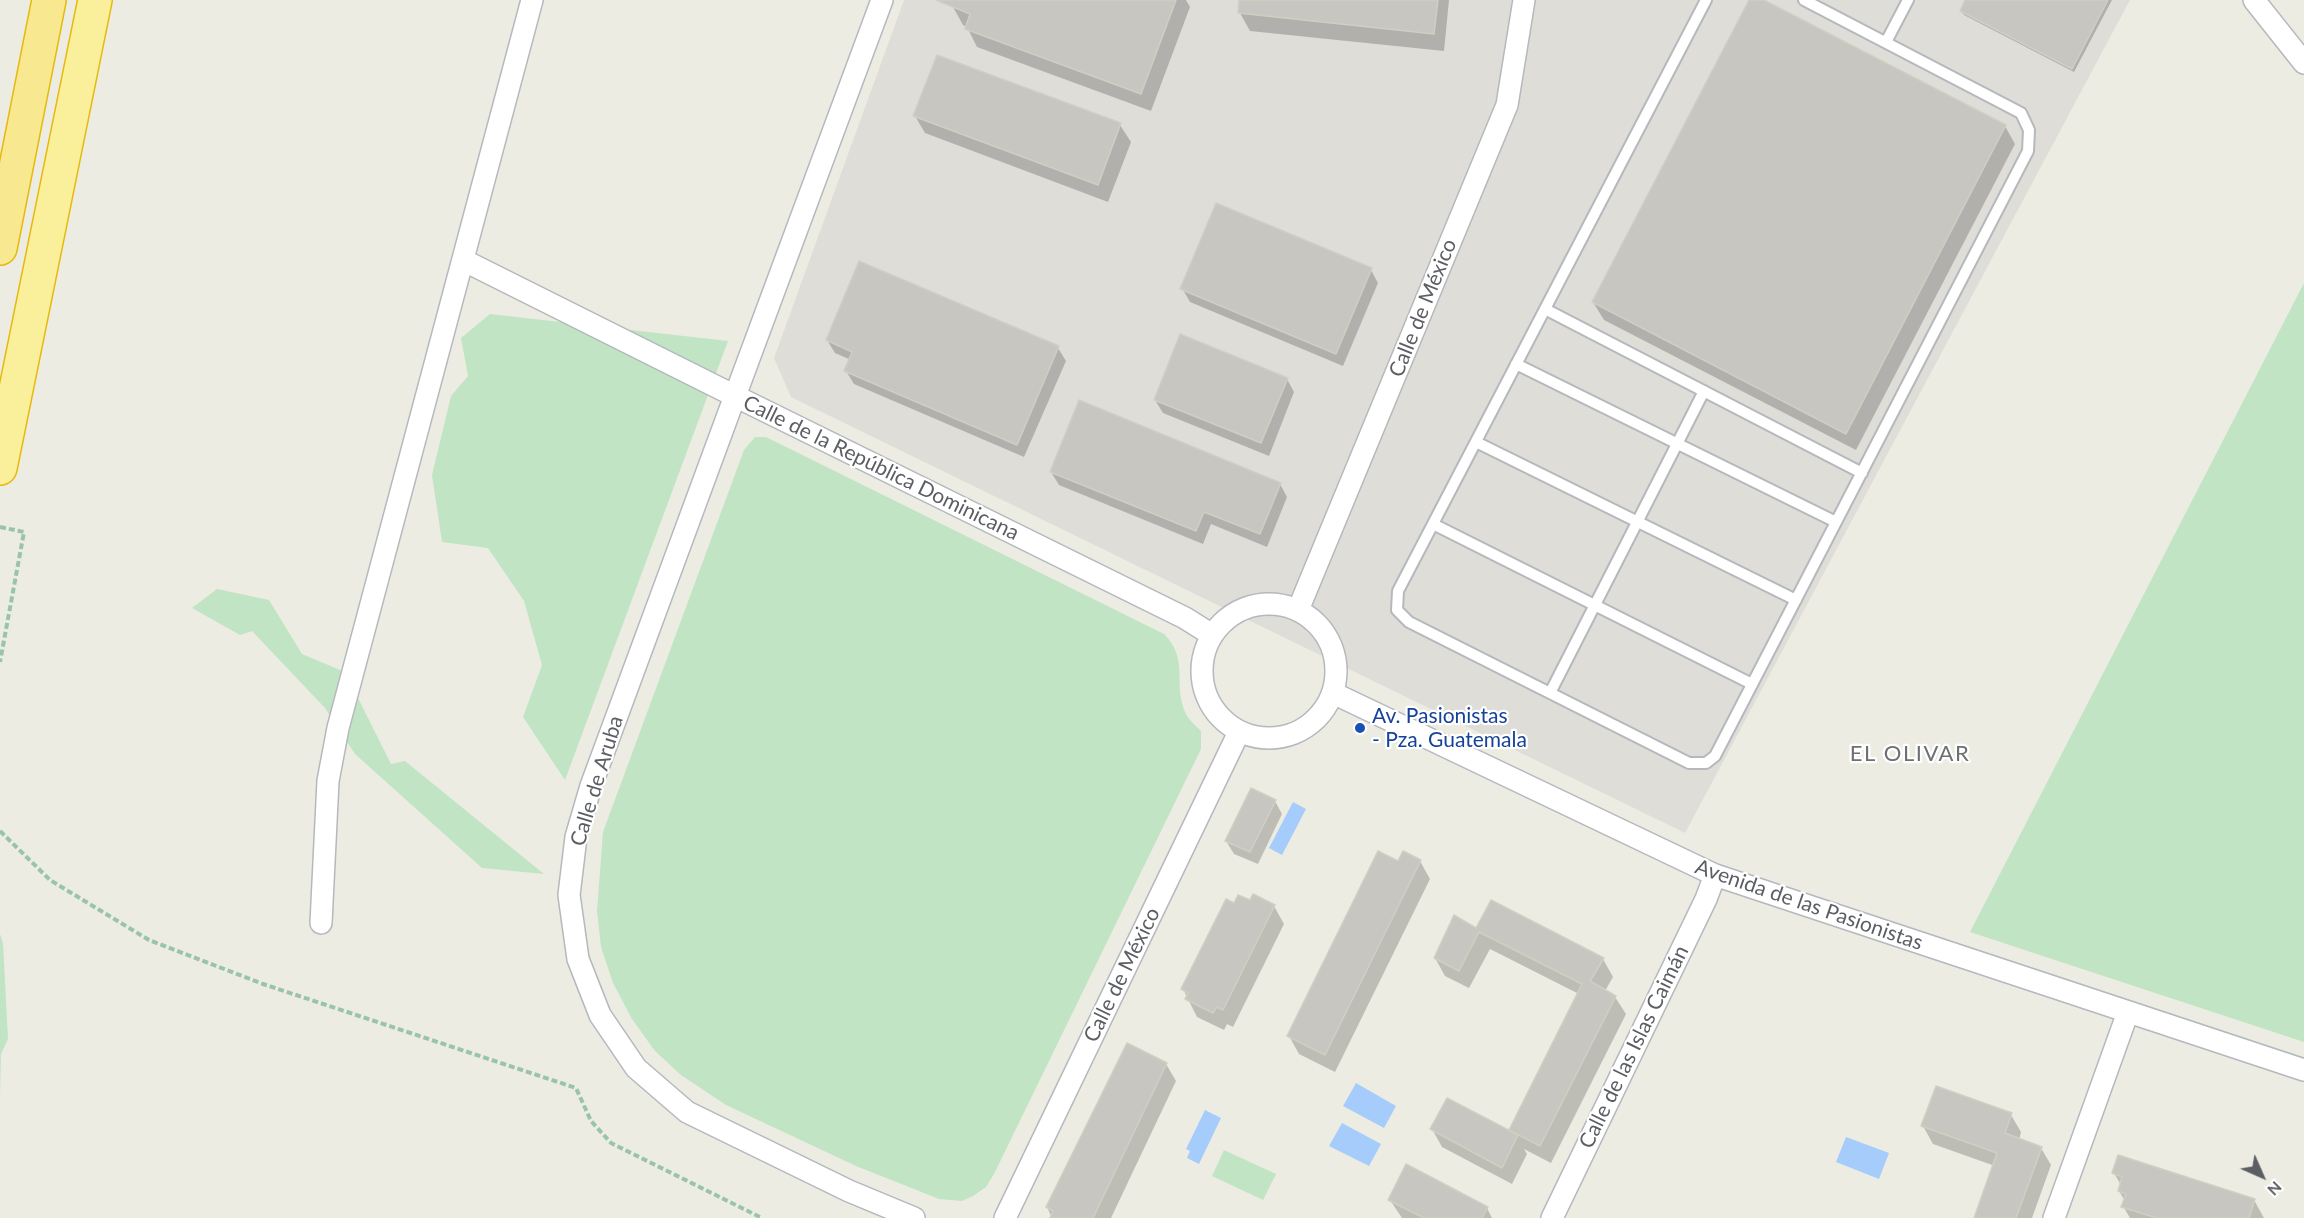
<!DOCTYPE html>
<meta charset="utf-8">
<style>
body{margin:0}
#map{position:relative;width:2304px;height:1218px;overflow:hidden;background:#edece3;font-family:Lato,sans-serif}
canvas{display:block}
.north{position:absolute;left:2232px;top:1146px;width:60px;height:60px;-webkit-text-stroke:4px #fff;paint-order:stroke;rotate:135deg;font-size:16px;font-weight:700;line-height:24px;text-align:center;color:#5b5e63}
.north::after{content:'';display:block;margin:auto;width:21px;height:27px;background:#5b5e63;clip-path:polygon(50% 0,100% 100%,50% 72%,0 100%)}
</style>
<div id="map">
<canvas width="2304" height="1218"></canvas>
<div class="north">N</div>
</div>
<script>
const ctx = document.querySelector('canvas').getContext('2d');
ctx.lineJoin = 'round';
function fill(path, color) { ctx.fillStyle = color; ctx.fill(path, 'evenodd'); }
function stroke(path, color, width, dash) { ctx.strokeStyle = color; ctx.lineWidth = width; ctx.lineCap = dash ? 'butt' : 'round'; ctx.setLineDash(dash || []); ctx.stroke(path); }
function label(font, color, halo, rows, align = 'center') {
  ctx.font = font + ' Lato,sans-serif'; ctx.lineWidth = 4.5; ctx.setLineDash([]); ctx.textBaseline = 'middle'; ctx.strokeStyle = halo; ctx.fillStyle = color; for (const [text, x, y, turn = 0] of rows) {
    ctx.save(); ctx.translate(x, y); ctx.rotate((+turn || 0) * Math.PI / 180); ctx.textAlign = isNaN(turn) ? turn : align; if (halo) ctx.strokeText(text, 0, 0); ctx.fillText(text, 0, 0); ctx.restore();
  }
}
const industrial = new Path2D(`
 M904,0H2130L1685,833L791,397L774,358Z`);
const green = new Path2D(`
 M2304,283V1042L1970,932Z
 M490,314L728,341L565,780L523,717L542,665L524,601L488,548L442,542L432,475L451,396L468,376L461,338Z
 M755,437H766L1164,634C1190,660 1172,685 1186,714C1189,720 1196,726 1201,731V749L994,1174L986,1187L973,1196L962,1201L939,1199L856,1166L726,1105L681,1075L655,1051L632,1019L613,983L601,947L597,911L603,832L744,450Z
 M217,589L269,600L302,654L345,672L391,764L405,761L544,874L482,868L355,754L325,708L252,631L240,635L192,608Z
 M0,934L3,943L8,1039L1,1054L0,1096Z
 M1224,1150L1276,1174L1263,1200L1212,1176Z`);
const water = new Path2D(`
 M1293,802L1306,809L1282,855L1269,848Z
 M1356,1083L1396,1106L1384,1128L1343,1106Z
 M1205,1110L1221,1118L1199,1164L1187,1158L1190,1151L1186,1149Z
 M1342,1123L1381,1144L1369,1166L1329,1146Z
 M1846,1137L1889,1153L1879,1179L1836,1162Z`);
const shadow = new Path2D(`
 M955,0H1186L1190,7L1151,111L977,47L967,27L963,25L953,7Z
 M1241,0H1449L1444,51L1250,31L1240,13Z
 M1751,0H1760L2005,126L2015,144L1856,450L1604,320L1593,302Z
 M1967,0H2112L2074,72L1964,15L1961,11Z
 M915,116L1120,125L1131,142L1108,202L925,133Z
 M1371,270L1378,283L1343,366L1190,302L1182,288Z
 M827,340L1058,348L1066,361L1024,457L854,384L846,371L851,360L835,353Z
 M1287,379L1294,392L1269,456L1163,413L1155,400Z
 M1051,472L1280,484L1287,497L1267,547L1211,524L1203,544L1059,485Z
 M1275,801L1282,814L1258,864L1234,854L1226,841Z
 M1420,861L1430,879L1335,1072L1299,1054L1289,1036L1399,863Z
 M1250,902L1274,906L1284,924L1233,1027L1227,1024L1224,1030L1197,1017L1183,989Z
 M1477,930L1603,959L1613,977L1605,991L1615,997L1626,1014L1551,1163L1524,1149L1527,1154L1512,1184L1442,1147L1432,1129L1513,1134L1511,1130L1579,994L1490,949L1469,988L1445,976L1435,958Z
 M1166,1064L1176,1081L1111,1218H1052L1047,1207Z
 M2011,1115L2021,1132L2019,1140L2041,1148L2051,1165L2032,1218H1976L1995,1166L1933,1144L1923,1126Z
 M2114,1173L2254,1200L2264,1218H2130L2123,1206L2125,1201L2119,1191L2121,1185Z
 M1390,1200L1487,1208L1492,1218H1402Z`);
const building = new Path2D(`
 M936,0H1176L1141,94L965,29L970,14Z
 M1239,0H1438L1434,34L1238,13Z
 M1749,0H1764L2006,125L1846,434L1592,302Z
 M1965,0H2108L2072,69L1960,11Z
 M937,55L1121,123L1098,185L913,116Z
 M1216,203L1372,268L1336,354L1180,289Z
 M859,261L1059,346L1017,445L844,371L852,352L826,340Z
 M1180,334L1288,378L1261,443L1154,400Z
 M1079,400L1281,483L1260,534L1204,512L1196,531L1050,472Z
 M1251,788L1276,800L1250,852L1225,841Z
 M1378,851L1398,861L1403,851L1421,860L1325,1055L1287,1036Z
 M1253,894L1275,905L1223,1010L1217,1007L1213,1013L1185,999L1188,993L1181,989L1226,899L1234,903L1238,895L1250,900Z
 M1491,900L1604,958L1590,981L1616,996L1540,1146L1509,1130L1582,984L1479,932L1459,971L1434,958L1454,915L1476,928Z
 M1127,1043L1167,1063L1093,1218H1050L1053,1211L1046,1207Z
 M1936,1086L2012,1113L2005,1133L2042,1147L2016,1218H1974L1997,1153L1921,1126Z
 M1447,1098L1518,1135L1502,1168L1430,1129Z
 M2118,1155L2255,1199L2249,1218H2157L2121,1207L2126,1194L2118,1191L2122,1177L2112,1173Z
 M1406,1164L1488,1207L1482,1218H1424L1388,1200Z`);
const path = new Path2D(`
 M0,527L24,532L0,662
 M0,831L50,880L149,940L263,984L576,1088L591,1121L611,1143L762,1218`);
const service = new Path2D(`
 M1706,0L1398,591L1397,610L1409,622L1689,763H1706L1715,756L2028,151L2029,130L2021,113L1804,0
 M1886,42L1908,0
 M1545,309L1862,473
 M1516,364L1836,522
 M1476,442L1796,600
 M1433,524L1752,684
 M1550,693L1704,391`);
const minor = new Path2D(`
 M882,0L735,396L1185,618L1212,635
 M2254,0L2304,63
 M463,260L735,396L591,786L576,837L569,895L578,959L600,1015L636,1068L687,1112L849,1191L914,1218
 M1202 671a67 67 0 1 1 134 0a67 67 0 1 1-134 0Z
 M1298,610L1507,105L1524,0
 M1333,693L1715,875L2304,1070
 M321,923L328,781L338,728L532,0
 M1005,1218L1239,732
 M1552,1218L1706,899L1715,875
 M2054,1218L2128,1012`);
const trunk = new Path2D(`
 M0,468L95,0`);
const motorway = new Path2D(`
 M0,248L49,0`);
const markers = [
 [1360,728,6,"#1a4fb4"]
];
const streetNames = [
 ["Calle de México",1423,308,-68],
 ["Calle de la República Dominicana",881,468,26],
 ["Calle de Aruba",597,781,-73],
 ["Avenida de las Pasionistas",1809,905,19],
 ["Calle de México",1122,975,-64],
 ["Calle de las Islas Caimán",1634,1047,-64]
];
const transitNames = [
 ["Av. Pasionistas",1372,716],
 ["- Pza. Guatemala",1372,740]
];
const neighbourhoodNames = [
 ["EL OLIVAR",1910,754]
];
fill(industrial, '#dfddd7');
fill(green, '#c0e4c4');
fill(water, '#a5ccfb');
fill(shadow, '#0003');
fill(building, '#c8c6c0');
stroke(building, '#d1cec2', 1.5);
stroke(service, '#b5b8bd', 14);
stroke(minor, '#b5b8bd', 24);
stroke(trunk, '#e6b90a', 36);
stroke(motorway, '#e6b90a', 36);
stroke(path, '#9ac4aa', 4, [6, 3]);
stroke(service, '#fff', 10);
stroke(minor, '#fff', 21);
stroke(trunk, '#faf09c', 33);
stroke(motorway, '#f8e88f', 33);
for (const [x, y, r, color] of markers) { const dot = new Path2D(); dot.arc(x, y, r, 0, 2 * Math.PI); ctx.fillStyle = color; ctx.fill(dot); stroke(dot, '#fff', 2); }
label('21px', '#5b5e63', '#fff', streetNames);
label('21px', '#164399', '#fff', transitNames, 'left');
ctx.letterSpacing = '1.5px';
label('22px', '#6c7075', '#fff', neighbourhoodNames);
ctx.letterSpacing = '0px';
</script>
